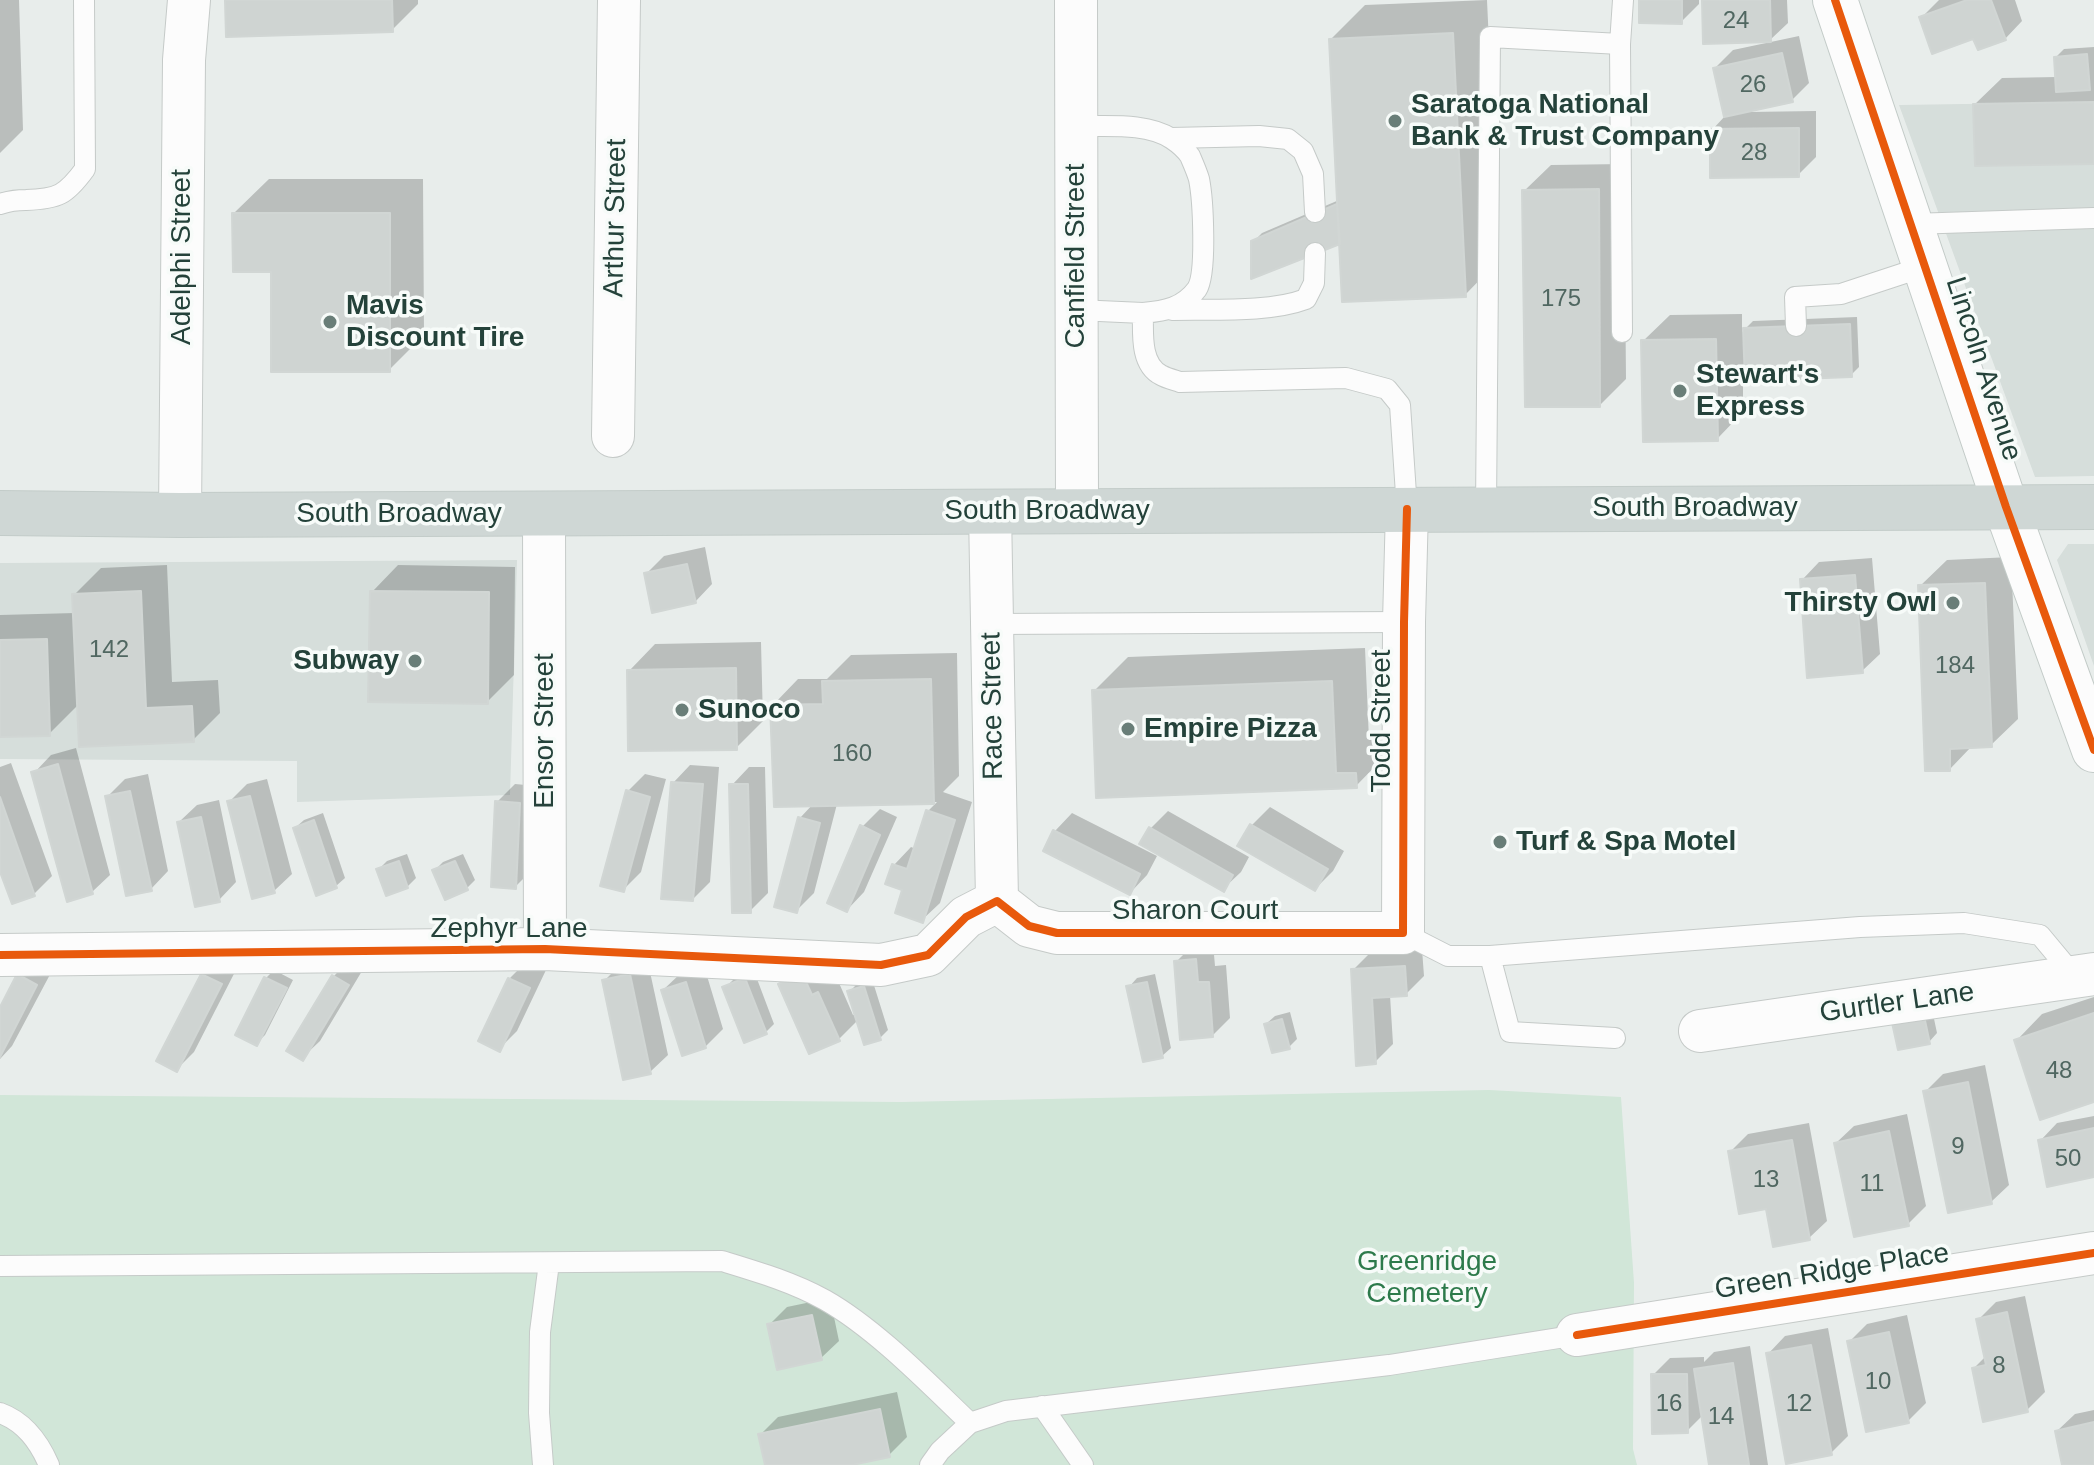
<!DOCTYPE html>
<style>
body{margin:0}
canvas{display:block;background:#e8edeb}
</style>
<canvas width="2094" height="1465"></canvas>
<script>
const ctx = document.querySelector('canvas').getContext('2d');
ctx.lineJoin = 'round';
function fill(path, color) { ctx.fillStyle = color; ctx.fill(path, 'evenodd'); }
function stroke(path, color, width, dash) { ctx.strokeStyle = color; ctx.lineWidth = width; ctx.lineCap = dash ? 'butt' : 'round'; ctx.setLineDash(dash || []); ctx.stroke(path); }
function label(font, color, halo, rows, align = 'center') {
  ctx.font = font + ' Arial,sans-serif'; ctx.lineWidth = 7; ctx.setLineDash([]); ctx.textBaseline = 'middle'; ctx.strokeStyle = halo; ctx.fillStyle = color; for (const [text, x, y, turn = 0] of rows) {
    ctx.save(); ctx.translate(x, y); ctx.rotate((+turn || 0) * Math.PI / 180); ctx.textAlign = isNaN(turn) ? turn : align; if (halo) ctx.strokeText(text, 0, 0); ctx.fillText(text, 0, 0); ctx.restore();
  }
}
const built = new Path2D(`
 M2094,102V476L2035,477L1899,105Z
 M2068,544H2094V666L2057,560Z
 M517,560L510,795L297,802V761L0,759V563Z`);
const green = new Path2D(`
 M1489,1090L1621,1097L1634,1283L1633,1449L1637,1465H0V1095L901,1102Z`);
const shadow = new Path2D(`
 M0,0H19L23,130L0,153Z
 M227,0H418V4L392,30Z
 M1487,0L1499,260L1465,295L1341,241L1253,242L1262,233L1339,200L1331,39L1365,5Z
 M1641,0H1699V4L1681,22Z
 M1704,0H1787L1788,23L1770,40Z
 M1939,0H2015L2022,21L2005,39L1921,18Z
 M1799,36L1809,83L1792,100L1748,112L1816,111V157L1798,175L1712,130L1725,116L1715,68L1733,50Z
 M2094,47V162L1975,104L2002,78L2057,77L2056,57L2064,49Z
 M1624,164L1626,379L1600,405L1524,191L1551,165Z
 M269,179H423L424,335L389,370L273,270L234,213Z
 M1742,314V332L1753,321L1857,317L1859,367L1851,375L1743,379V412L1717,439L1643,341L1670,315Z
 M705,547L712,584L695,602L646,574L664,556Z
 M2011,557L2018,719L1991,745L1972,746L1950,769L1920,586L1947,560Z
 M1872,558L1880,654L1862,671L1802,580L1819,562Z
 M167,565L172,682L218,680L220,713L193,740L79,704L49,734L0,735V615L75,613L74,595L101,568Z
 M398,565L515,567L514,675L487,702L372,592Z
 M761,642L763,721L736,748L629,671L655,644Z
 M1365,648L1369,740L1390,739V751L1356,786L1094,691L1128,657Z
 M957,653L959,776L943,792L972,802L940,903L922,920L894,865L911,847L916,849L928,811L937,802L837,804L814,893L796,911L800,818L813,804L772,706L798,679H827L851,655Z
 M76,748L110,875L92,892L34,773L51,755Z
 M11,763L52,876L34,894L13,901L0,866V767Z
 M690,765L719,767L710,882L693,899L673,783Z
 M749,767H765L768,893L750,911L732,785Z
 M148,774L168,871L151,889L107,797L125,779Z
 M645,774L666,779L641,872L623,890L628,791Z
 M267,779L292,874L274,891L229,802L247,784Z
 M515,784L537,786L533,869L515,887L497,802Z
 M219,800L236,882L219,900L179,822L197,805Z
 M1270,807L1344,851L1333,871L1315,889L1240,845L1252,825Z
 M880,809L897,817L864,892L847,910L862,827Z
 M1168,811L1249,857L1241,872L1223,889L1151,828Z
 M323,813L345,878L336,886L295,828L304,820Z
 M1072,813L1157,856L1147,875L1130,893L1045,850L1055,831Z
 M407,854L416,878L407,887L379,869L387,861Z
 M463,854L475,880L466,889L435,870L443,862Z
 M1213,943L1215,966L1226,965L1230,1018L1212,1036L1176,962L1194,944Z
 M1422,949L1424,976L1406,994L1390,995L1393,1044L1375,1062L1353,970L1371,952Z
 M221,957L238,966L194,1052L176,1070L159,1060L203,975Z
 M351,958L365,966L320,1041L302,1058L289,1050L334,976Z
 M647,958L668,1055L650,1072L604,981L622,963Z
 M527,961L546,970L517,1031L499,1049L509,979Z
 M704,966L723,1029L705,1047L663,990L681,973Z
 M54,967L12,1046L0,1059V1011L18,976Z
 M798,967L836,976L853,1015L856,1014L849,992L858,983L872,979L888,1030L880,1038L858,1020L839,1039L780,985Z
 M274,970L293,980L265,1035L257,1043L266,978Z
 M754,971L774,1024L766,1032L725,988L733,980Z
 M1155,974L1171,1048L1162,1056L1129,987L1137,978Z
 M1929,995L1937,1033L1929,1042L1899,1048Z
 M2094,997V1100L2016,1041L2042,1014Z
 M1290,1012L1297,1039L1289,1047L1266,1024L1275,1016Z
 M1985,1065L2009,1185L1991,1202L1926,1091L1943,1074Z
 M1907,1114L1926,1206L1908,1224L1836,1143L1854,1126Z
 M2094,1116V1175L2040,1141L2057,1123Z
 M1809,1123L1827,1221L1809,1238L1768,1207L1730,1152L1748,1134Z
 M2025,1296L2045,1392L2027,1410L1974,1368L1986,1356L1979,1319L1996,1302Z
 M830,1298L839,1341L821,1358L769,1325L787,1307Z
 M1907,1315L1926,1403L1908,1421L1849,1342L1867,1324Z
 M1828,1328L1848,1436L1831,1453L1768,1354L1785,1336Z
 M1750,1346L1768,1465H1711L1703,1415L1687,1431L1653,1375L1670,1358L1704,1357V1362L1714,1352Z
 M897,1392L907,1437L889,1455L842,1465H767L760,1435L778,1417Z
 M2094,1410V1465H2064L2057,1431L2075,1414Z`);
const building = new Path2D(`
 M225,0H392L393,32L226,37Z
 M1639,0H1682V24L1639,23Z
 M1702,0H1770L1771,42L1703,44Z
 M1967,0H1991L2006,40L1978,50L1973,39L1932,54L1919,17Z
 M1453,33L1466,297L1342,302L1329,39Z
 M1782,53L1793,102L1724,117L1713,68Z
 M2087,54L2090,90L2056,92L2054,57Z
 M2094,102V164L1975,166L1973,104Z
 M1799,128V177L1710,178V129Z
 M1599,189L1600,407H1525L1522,190Z
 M1337,204L1340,244L1251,279V241Z
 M232,213H390V372H271V272H233Z
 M1850,324L1852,377L1745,381L1743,328Z
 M1716,339L1718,441L1643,442L1641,340Z
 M687,564L696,603L652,613L644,573Z
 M1855,575L1863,673L1807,678L1800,579Z
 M1985,583L1992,747L1950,749V771H1925L1918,585Z
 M141,591L146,708L192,706L194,742L79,747L72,594Z
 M370,591L489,592L488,704L368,702Z
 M47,639L50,736L0,737V640Z
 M736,668L737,750L628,751L627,670Z
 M931,679L934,804L774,807L770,705L823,704L822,681Z
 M1332,681L1336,773H1356L1357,788L1096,798L1092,690Z
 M58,764L93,894L67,902L31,772Z
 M671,782L703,784L693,901L661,899Z
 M729,784H748L751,913H732Z
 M626,790L650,797L624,892L600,886Z
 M130,791L152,891L126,896L105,796Z
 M250,796L275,893L252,899L227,801Z
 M0,797L35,896L12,904L0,872Z
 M495,801L520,803L516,889L491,887Z
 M926,810L955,820L923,923L895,913L902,890L885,884L892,864L907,869Z
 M201,817L220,902L195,907L177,822Z
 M798,817L820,823L797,913L774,907Z
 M314,820L337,888L316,896L293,828Z
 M1250,824L1328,869L1315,891L1237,846Z
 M860,825L880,835L847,912L827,903Z
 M1149,827L1233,875L1224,892L1139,844Z
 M1053,830L1140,874L1130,895L1043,851Z
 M399,861L408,888L386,896L376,869Z
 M455,861L468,890L445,900L432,870Z
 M1196,959L1198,982H1209L1213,1037L1180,1040L1174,961Z
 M1405,966L1407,996L1372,998L1376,1064L1356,1066L1351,969Z
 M802,973L812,995L818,992L840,1041L809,1054L778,984Z
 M17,974L37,985L0,1057V1007Z
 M201,974L222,984L177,1072L156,1061Z
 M630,974L651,1074L623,1080L602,980Z
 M332,975L349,985L303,1061L286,1051Z
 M264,977L287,988L257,1046L235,1035Z
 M508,978L530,988L500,1052L478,1041Z
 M745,978L767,1034L744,1043L722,987Z
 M686,982L706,1048L682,1056L661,990Z
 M1147,982L1163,1058L1143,1062L1126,986Z
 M864,986L881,1040L864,1045L847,991Z
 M1921,1002L1930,1044L1898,1050L1889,1009Z
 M2094,1013V1102L2040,1120L2014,1040Z
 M1282,1019L1290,1049L1272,1053L1264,1024Z
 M1968,1082L1992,1204L1948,1213L1923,1091Z
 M2094,1128V1177L2047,1187L2038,1140Z
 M1889,1131L1909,1226L1854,1237L1834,1143Z
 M1792,1140L1810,1240L1773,1247L1766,1209L1739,1214L1728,1151Z
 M2007,1312L2028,1412L1983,1422L1972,1368L1986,1365L1976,1319Z
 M812,1315L822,1360L777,1370L767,1324Z
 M1889,1332L1909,1423L1866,1432L1847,1341Z
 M1811,1345L1832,1455L1786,1464L1766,1353Z
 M1733,1363L1749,1465H1709L1694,1369Z
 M1651,1374H1687L1688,1433L1652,1434Z
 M880,1409L890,1457L852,1465H765L758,1434Z
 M2094,1422V1465H2062L2055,1431Z`);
const lane = new Path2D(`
 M1076,126C1106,127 1146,122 1172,139C1178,143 1186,150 1190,156C1193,163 1197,172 1199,179C1203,199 1207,273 1197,289C1183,308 1165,311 1143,313
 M1171,138L1259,136L1288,139L1303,151L1313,174L1315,212
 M0,204C9,201 17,200 26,200C58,199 66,195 85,169L84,0
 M1912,224L2094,218
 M1077,310L1143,313C1143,333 1140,364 1161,375C1166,378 1174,380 1180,382L1346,378L1387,389L1400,405L1407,509
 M1172,310C1212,309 1269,313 1306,299L1314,283L1315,253
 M1796,326L1795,297L1841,294L1926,266
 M1622,332L1620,44L1623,0
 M1486,509L1490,37L1620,44
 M992,624L1404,622
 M1403,933L1448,956H1490L1860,927L1964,923L2040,935L2075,977
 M1490,956L1510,1032L1615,1038
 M0,1266L722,1261C758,1272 792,1282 825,1300C876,1329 927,1382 970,1423
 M1042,1406L1083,1465
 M0,1413C25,1422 39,1442 49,1465
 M543,1465L539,1413L540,1332L549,1263
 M930,1465L940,1451L970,1423L1006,1411L1389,1365L1577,1335`);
const street = new Path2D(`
 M1076,0L1077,511
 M613,436L619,0
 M990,511L997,901
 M544,514L545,949
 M180,515L184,60L189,0
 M997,901L1029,926L1057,933H1403L1404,622L1407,509
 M0,955L545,949L881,965L928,955L966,917L997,901
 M1700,1031L2094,974
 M1577,1335L2094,1253`);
const secondary = new Path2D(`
 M1835,0L2006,507L2094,750`);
const primary = new Path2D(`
 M0,513L180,515L2094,507`);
const cycleway = new Path2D(`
 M1835,0L2006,507L2094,750
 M0,955L545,949L881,965L928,955L966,917L997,901L1029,926L1057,933H1403L1404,622L1407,509
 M1577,1335L2094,1253`);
const markers = [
 [1395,121,8,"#697e78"],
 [330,322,8,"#697e78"],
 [1680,391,8,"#697e78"],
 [1953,603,8,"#697e78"],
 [415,661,8,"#697e78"],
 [682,710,8,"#697e78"],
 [1128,729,8,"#697e78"],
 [1500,842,8,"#697e78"]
];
const numberNames = [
 ["24",1736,21],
 ["26",1753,85],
 ["28",1754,153],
 ["175",1561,299],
 ["142",109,650],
 ["184",1955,666],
 ["160",852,754],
 ["48",2059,1071],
 ["9",1958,1147],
 ["50",2068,1159],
 ["13",1766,1180],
 ["11",1872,1184],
 ["8",1999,1366],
 ["10",1878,1382],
 ["16",1669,1404],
 ["12",1799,1404],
 ["14",1721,1417]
];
const poiNames = [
 ["Saratoga National",1411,105],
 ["Bank & Trust Company",1411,137],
 ["Mavis",346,306],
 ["Discount Tire",346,338],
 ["Stewart's",1696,375],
 ["Express",1696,407],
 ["Thirsty Owl",1937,603,"right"],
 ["Subway",399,661,"right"],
 ["Sunoco",698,710],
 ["Empire Pizza",1144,729],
 ["Turf & Spa Motel",1516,842]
];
const streetNames = [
 ["Arthur Street",616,218,-89],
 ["Canfield Street",1076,256,-90],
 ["Adelphi Street",182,257,-90],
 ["Lincoln Avenue",1983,369,72],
 ["South Broadway",1695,508],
 ["South Broadway",1047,511],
 ["South Broadway",399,514],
 ["Race Street",993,706,-91],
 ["Todd Street",1382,721,-90],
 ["Ensor Street",545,731,-90],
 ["Sharon Court",1195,911],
 ["Zephyr Lane",509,929],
 ["Gurtler Lane",1897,1003,-8],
 ["Green Ridge Place",1832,1272,-9]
];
const parkNames = [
 ["Greenridge",1427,1262],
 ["Cemetery",1427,1294]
];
fill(built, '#d6dedb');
fill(green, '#d1e6d8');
fill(shadow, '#0003');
fill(building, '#cfd4d2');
stroke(building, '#d1d6d4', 2);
stroke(lane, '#c5cac8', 22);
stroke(street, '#c5cac8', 44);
stroke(secondary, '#c3cbc8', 46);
stroke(primary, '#c3ccc9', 46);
stroke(lane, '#fcfcfc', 20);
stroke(street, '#fcfcfc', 42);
stroke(secondary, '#fcfcfc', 44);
stroke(primary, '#cfd7d5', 44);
stroke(cycleway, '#e8590c', 8);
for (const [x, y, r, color] of markers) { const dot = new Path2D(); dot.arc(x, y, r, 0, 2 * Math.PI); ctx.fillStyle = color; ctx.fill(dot); stroke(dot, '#f7fbf9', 3); }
label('24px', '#506761', null, numberNames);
label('bold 28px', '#24423a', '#f7fbf9', poiNames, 'left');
label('28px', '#24423a', '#f7fbf9', streetNames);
label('28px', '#2d7a4b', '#f7fbf9', parkNames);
</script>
